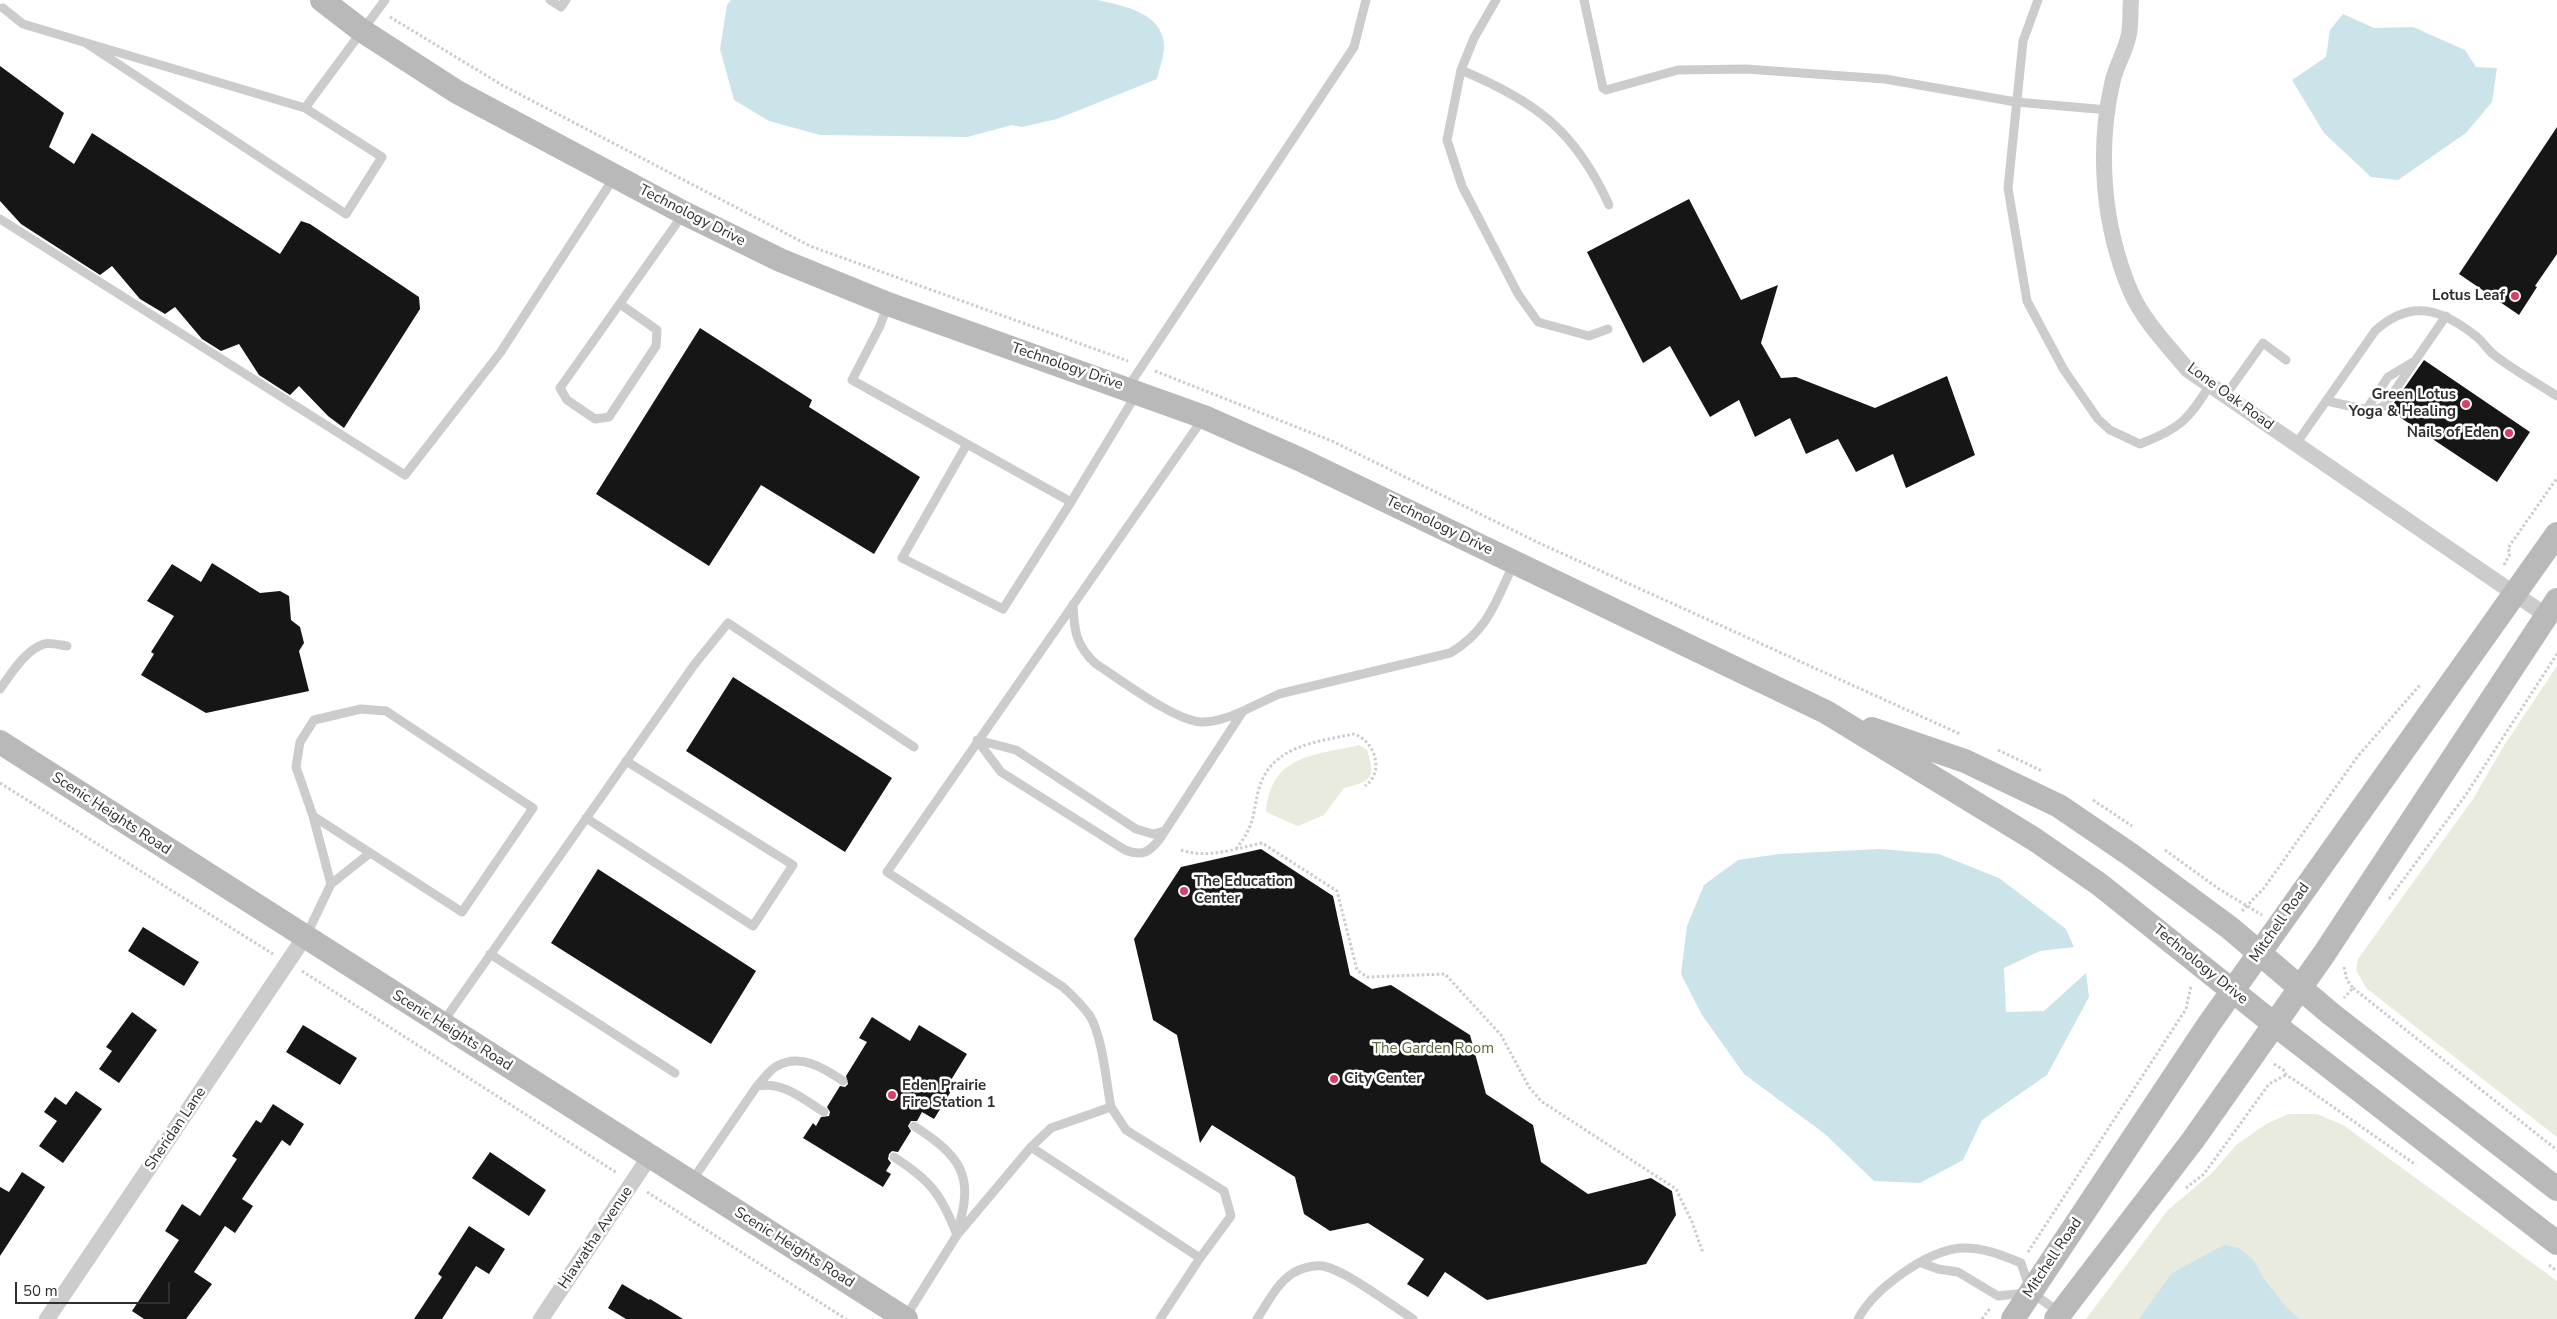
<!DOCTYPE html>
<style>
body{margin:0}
#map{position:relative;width:2557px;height:1319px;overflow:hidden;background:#fff;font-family:"Nunito Sans",sans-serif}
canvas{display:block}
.scale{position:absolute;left:15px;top:1282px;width:155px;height:22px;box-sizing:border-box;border:2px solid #2f2f2f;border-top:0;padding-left:6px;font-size:15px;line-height:18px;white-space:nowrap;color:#2f2f2f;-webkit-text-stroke:4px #fff;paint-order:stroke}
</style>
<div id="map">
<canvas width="2557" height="1319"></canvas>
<div class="scale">50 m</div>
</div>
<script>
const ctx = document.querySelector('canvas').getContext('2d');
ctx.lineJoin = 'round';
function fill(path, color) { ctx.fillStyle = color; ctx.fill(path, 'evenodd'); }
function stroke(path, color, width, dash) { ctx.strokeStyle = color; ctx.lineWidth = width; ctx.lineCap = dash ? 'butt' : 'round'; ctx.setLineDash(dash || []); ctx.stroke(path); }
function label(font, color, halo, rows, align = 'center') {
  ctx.font = font + ' "Nunito Sans",sans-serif'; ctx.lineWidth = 5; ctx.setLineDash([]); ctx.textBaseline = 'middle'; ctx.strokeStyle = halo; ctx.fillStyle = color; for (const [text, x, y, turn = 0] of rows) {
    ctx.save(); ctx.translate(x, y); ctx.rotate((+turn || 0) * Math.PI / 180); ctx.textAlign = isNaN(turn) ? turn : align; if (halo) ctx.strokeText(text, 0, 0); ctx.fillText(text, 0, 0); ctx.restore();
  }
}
const green = new Path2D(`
 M2557,666V1137L2366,988L2356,970L2358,959L2473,799L2505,744Z
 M1359,745L1367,750C1376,779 1372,781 1344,788L1324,815L1298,826L1266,812C1271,754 1314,756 1359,745Z
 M2289,1114H2317L2343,1125L2557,1281V1319H2086L2168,1210L2213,1172L2236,1145L2266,1124Z`);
const water = new Path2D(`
 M731,0H1098C1123,6 1161,12 1164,44C1165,54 1159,69 1157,79L1057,119L1022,127L1012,125L967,137L820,135L769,121L734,100L720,49L727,5Z
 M2343,14L2374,28L2413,27L2465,50L2476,67L2497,68L2492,102L2466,133L2398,180L2371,177L2324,133L2292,80L2326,57L2330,30Z
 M1880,849L1939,854L1999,878L2066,929L2074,947L2040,951L2004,968L2006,1012L2044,1011L2086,973L2089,997L2047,1075L1982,1120L1963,1160L1920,1183L1874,1181L1825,1134L1744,1074L1702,1015L1681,974L1687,926L1704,885L1738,860L1779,854Z
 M2224,1245L2239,1248L2254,1261L2262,1276L2286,1307L2300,1319H2139L2172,1273Z`);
const building = new Path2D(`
 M0,66L64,113L49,147L74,164L92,133L280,254L301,221L310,224L419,297L420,309L344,428L328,416L299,386L290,395L259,375L239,344L221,351L202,339L175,307L165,314L140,299L112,266L100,275L21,224L0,201Z
 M2557,127V254L2535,286L2537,287L2519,315L2459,274Z
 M1689,199L1741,300L1778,285L1761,343L1781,378L1796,377L1875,408L1947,376L1975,455L1906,488L1893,454L1856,472L1838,439L1806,454L1790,418L1755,437L1739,400L1710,417L1670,346L1643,363L1587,252Z
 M700,328L812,400L809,407L920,477L874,554L761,485L709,566L596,494Z
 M2424,360L2530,432L2497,482L2389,410Z
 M212,563L260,593L280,591L289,596L291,620L300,627L304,643L299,651L309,691L206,713L141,675L154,654L151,652L174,616L147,601L172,564L201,582Z
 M733,677L892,778L845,852L686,751Z
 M1261,849L1333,896L1350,975L1372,989L1391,985L1470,1035L1486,1094L1533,1125L1541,1162L1588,1194L1651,1178L1672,1191L1676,1215L1646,1264L1487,1300L1445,1272L1428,1297L1407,1284L1424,1259L1368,1223L1330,1231L1304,1214L1295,1177L1212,1125L1200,1143L1177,1035L1153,1020L1134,939L1181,867Z
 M598,869L756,971L711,1044L551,943Z
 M143,927L199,962L184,986L128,951Z
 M132,1012L157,1030L119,1083L99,1069L112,1051L106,1047Z
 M872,1017L910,1041L919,1025L967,1054L948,1085L953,1088L934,1119L922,1112L917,1121H911L908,1126L911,1131L898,1152L892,1151L889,1154L888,1159L891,1163L886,1171L891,1174L883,1187L803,1138L813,1123L816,1126L821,1117L829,1116L830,1112L827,1107L840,1086L845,1087L848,1084L846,1076L867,1042L859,1038Z
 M303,1025L357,1058L340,1085L286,1052Z
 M76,1091L102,1109L63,1163L39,1146L57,1121L44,1112L55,1097L66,1105Z
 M273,1104L304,1124L290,1146L282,1140L242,1199L253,1206L235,1233L225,1226L194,1272L212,1284L186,1319H144L132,1311L179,1240L165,1231L182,1204L200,1216L237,1159L232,1156L256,1120L261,1123Z
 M490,1152L546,1190L529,1216L472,1178Z
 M22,1172L45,1187L0,1256V1187L9,1192Z
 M469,1226L505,1249L489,1274L476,1266L442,1319H414L442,1277L438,1274Z
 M622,1284L649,1300L650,1299L683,1319H626L608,1308Z`);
const path = new Path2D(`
 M390,17L502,85L810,246L1128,361
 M1155,371L1332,441L1539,543L1960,734
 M2504,565L2510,554L2508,548L2557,478
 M1998,750L2042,771
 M0,783L273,954
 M2093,800L2132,826
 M1236,849C1254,826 1252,819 1258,792C1269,746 1315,742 1354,734C1375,741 1385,772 1365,786
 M1181,850C1208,859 1234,849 1262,843L1337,891L1357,970L1367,977L1445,974L1501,1035L1529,1087L1541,1101L1676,1189L1692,1222L1703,1253
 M2165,850L2219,889L2262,915
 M2389,899L2465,796L2557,654
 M2242,911L2264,888L2358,756L2420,685
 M2344,967L2347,980L2353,988L2344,998
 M302,971L617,1173
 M2353,988L2557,1150
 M2274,1064L2285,1071L2286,1075L2296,1081L2416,1165
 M2186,1188L2204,1174L2269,1084L2286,1075
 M647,1192L846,1319
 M2028,1252L2186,1009L2191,986
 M2549,1265L2557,1271
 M1982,1319L1991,1307`);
const lane = new Path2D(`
 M550,0L561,7L566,0
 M1496,0L1474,38L1461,70L1447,140L1462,186L1518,294L1538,322L1589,336L1608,329
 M1584,0L1603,88L1606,90L1678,70L1746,69L1885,79L2016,102L2108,110
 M2038,0L2023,41L2008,188L2027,301L2064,370L2098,419L2110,430L2140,444C2181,427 2186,423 2210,385
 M3,8L23,24L305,108L385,0
 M86,43L346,214L382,157L305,108
 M1461,70C1535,101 1575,130 1609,205
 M0,219L405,475L500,353L615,176
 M620,304L657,330L656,346L609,417L595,419L567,400L560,388L684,213
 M888,304L880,326L852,380L1071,502L1137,393
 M1128,387L1354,47L1366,0
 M2225,396L2263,343L2286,360
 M2327,401L2372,411L2384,406L2446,316
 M2366,410L2388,377L2413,362
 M967,444L902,558L1003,609L1071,502
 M2296,444L2375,331C2411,298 2442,309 2477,337C2483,342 2487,349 2493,354C2513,370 2536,382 2557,396
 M1073,604C1074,631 1076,646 1096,664C1120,679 1176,722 1202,722C1217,722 1230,717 1243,711
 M0,689C11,674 25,650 44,644C50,642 60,645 67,646
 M977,740L1001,772L1125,850C1143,857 1150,852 1161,837L1243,711L1279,694L1450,653C1488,631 1496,601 1514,563
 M977,740L1016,750L1136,829L1153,834L1164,831
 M586,818L753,926L793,865L626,761
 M331,884L370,853
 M306,936L331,884L313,816L296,767L300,742L314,720L361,709L386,711L533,808L462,912L313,816
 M490,954L675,1073
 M443,1022L694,665L728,623L914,747
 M757,1086C763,1080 769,1070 777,1066C800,1053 824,1068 843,1081
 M1111,1107L1126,1130L1224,1191L1231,1216L1200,1258
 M914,1126C962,1157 975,1176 957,1232
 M1031,1147L1200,1258L1160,1319
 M894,1157C931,1181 941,1194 957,1235
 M691,1182L757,1086C783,1081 803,1099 824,1112
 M1922,1263L1938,1269L1958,1272L1998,1296L2026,1293
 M905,1318L957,1235L1031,1147L1051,1128L1111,1107C1106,1082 1103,1038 1090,1016C1082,1005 1073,996 1063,987L887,872L1204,417
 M1257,1319C1267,1304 1277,1283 1293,1273C1302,1268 1313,1265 1323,1266C1347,1271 1391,1305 1413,1319
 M1858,1319C1874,1289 1926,1251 1961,1248C1982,1247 2002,1255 2021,1263L2031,1292L2060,1313`);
const street = new Path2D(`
 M2131,0C2130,11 2131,23 2129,34C2126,51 2115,67 2112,84C2097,151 2103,226 2130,290C2142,319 2167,345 2188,370L2547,616
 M47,1319L304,938
 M541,1319L650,1156`);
const secondary = new Path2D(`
 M322,0L361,30L457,92L684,213L780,260L888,304L1204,417L1299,459L1826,712L2034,839L2099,884L2274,1024L2557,1243
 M1872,729L1965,761L2059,806L2131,855L2230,928L2331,1014L2557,1189
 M0,742L906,1319
 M2013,1319L2209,1024L2557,534
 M2056,1319L2193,1140L2324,954L2557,600`);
const markers = [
 [2515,296,5,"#d93e6a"],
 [2466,404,5,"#d93e6a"],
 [2509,433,5,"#d93e6a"],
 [1184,891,5,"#d93e6a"],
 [1334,1079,5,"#d93e6a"],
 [892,1095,5,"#d93e6a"]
];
const streetNames = [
 ["Technology Drive",692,216,27],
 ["Technology Drive",1067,367,19],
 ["Lone Oak Road",2230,397,36],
 ["Technology Drive",1439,526,26],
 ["Scenic Heights Road",111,814,33],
 ["Mitchell Road",2280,923,-55],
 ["Technology Drive",2200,965,39],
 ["Scenic Heights Road",452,1031,32],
 ["Sheridan Lane",176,1129,-56],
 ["Hiawatha Avenue",596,1238,-56],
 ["Scenic Heights Road",794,1248,32],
 ["Mitchell Road",2053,1258,-56]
];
const poiNames = [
 ["Lotus Leaf",2505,296],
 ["Green Lotus",2456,395],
 ["Yoga & Healing",2456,412],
 ["Nails of Eden",2499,433],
 ["The Education",1194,882,"left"],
 ["Center",1194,899,"left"],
 ["City Center",1344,1079,"left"],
 ["Eden Prairie",902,1086,"left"],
 ["Fire Station 1",902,1103,"left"]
];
const parkNames = [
 ["The Garden Room",1433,1049]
];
fill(green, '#e8ebde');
fill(water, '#cbe4ea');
fill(building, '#161616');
stroke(path, '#ccc', 3, [2.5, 2.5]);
stroke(lane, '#ccc', 9);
stroke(street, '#ccc', 16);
stroke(secondary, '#b9b9b9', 24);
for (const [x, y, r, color] of markers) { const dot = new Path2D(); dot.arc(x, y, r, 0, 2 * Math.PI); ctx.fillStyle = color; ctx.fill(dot); stroke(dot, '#fff', 2); }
label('15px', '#2f2f2f', '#fff', streetNames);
label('bold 15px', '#2f2f2f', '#fff', poiNames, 'right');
label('15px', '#5b683f', '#fff', parkNames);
</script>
